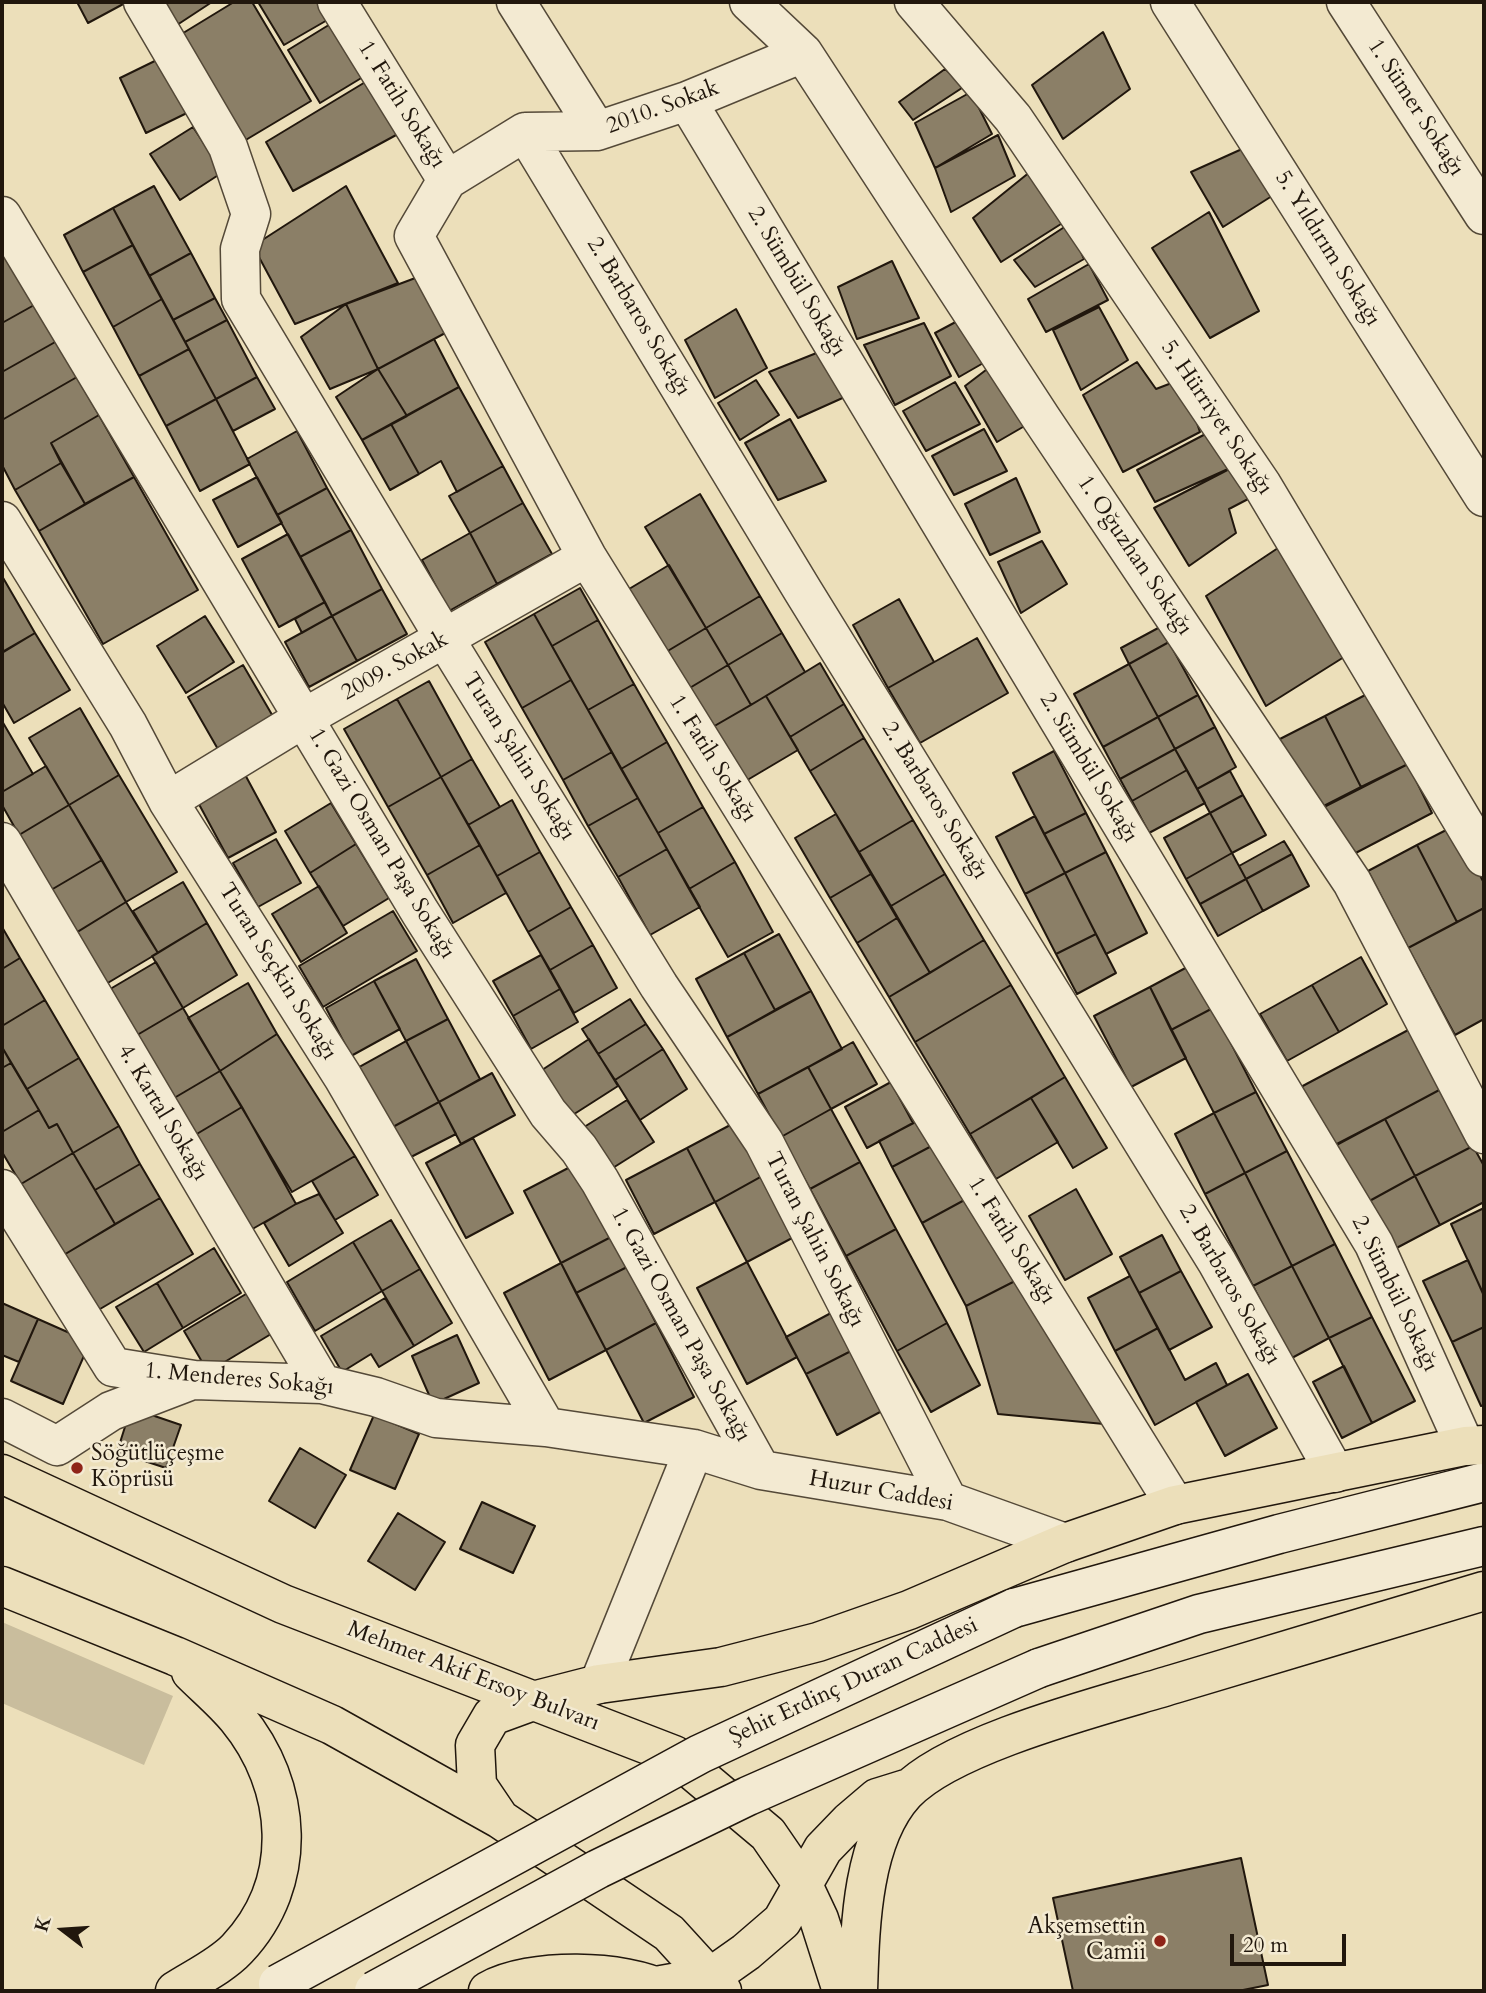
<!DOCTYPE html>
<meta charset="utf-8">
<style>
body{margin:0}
#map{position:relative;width:1486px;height:1993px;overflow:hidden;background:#ecdfba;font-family:Cardo,serif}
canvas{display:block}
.frame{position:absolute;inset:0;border:4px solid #21170d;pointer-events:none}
.north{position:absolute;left:28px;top:1895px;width:70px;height:70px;-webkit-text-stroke:5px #f3ead2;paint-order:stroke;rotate:287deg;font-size:19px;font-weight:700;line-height:28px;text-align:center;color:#21170d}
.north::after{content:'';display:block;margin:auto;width:24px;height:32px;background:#21170d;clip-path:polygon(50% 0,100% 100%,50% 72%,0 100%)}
.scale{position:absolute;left:1230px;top:1934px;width:116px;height:32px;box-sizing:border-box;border:4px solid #21170d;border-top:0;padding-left:9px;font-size:21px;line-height:24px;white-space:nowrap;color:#21170d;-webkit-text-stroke:5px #f3ead2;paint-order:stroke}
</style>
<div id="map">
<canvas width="1486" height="1993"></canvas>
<div class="frame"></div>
<div class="north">K</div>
<div class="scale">20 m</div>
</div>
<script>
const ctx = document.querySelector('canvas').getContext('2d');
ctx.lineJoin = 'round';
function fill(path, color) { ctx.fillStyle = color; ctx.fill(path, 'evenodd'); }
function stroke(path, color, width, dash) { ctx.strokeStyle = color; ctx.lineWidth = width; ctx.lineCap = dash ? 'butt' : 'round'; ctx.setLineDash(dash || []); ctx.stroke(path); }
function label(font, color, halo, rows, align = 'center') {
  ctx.font = font + ' Cardo,serif'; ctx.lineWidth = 5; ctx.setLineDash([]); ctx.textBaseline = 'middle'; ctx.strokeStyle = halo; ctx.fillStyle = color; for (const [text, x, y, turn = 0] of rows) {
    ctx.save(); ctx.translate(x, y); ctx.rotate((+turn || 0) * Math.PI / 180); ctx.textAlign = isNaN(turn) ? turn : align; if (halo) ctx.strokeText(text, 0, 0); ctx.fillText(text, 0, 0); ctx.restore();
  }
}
const green = new Path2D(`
 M2,1622L173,1696L144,1765L2,1703Z`);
const building = new Path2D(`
 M77,2H127L88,23Z
 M162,2H212L177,25Z
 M234,2H252L311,101L239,144L175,38Z
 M258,2H329L336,15L284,45Z
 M332,23L363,77L320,103L288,50Z
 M1103,32L1130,89L1063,139L1032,85Z
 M165,56L191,111L146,133L120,78Z
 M945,69L965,86L913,120L899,102Z
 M372,78L398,134L293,191L266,142Z
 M971,92L992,134L935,168L915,123Z
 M193,127L223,172L180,200L150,154Z
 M998,135L1015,176L951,212L935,168Z
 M1242,149L1272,196L1223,227L1191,172Z
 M1036,167L1072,217L1001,262L973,218Z
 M154,186L191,253L149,276L113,208Z
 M346,186L398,283L295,324L253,246Z
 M113,208L133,245L83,272L64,235Z
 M1209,212L1259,311L1210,338L1152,248Z
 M1069,224L1084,259L1035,287L1014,260Z
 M133,245L162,299L113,327L83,272Z
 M2,248L36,304L2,323Z
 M191,253L215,298L173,320L149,276Z
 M892,261L919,318L857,339L838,287Z
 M1089,264L1108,300L1046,332L1028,299Z
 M418,277L449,331L378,369L346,304Z
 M215,298L227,320L185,342L173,320Z
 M162,299L189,349L139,376L113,327Z
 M36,304L57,341L2,372V323Z
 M346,304L378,369L330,389L301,337Z
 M1099,307L1128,360L1081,390L1053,330Z
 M736,309L767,368L715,398L685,340Z
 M965,317L992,358L959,377L935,333Z
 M227,320L257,377L216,399L185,342Z
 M924,323L951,376L895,405L864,345Z
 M434,339L459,387L407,416L378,369Z
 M57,341L77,377L2,420V372Z
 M189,349L216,399L166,426L139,376Z
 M824,350L847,396L798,418L769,372Z
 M999,360L1035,420L997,442L965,386Z
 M1137,362L1156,389L1182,379L1200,432L1123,472L1083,395Z
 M378,369L407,416L362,440L336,397Z
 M77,377L99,415L51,443L61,463L15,490L2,465V420Z
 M257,377L275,409L233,431L216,399Z
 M756,380L779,415L740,440L718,403Z
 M955,382L980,424L926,451L903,411Z
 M459,387L503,466L457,492L441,461L419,474L391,424Z
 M216,399L250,464L200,491L166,426Z
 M99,415L134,477L85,504L51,443Z
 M790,419L826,481L778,500L745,443Z
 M391,424L419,474L390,490L362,440Z
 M984,429L1007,471L954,495L932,456Z
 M1215,429L1239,464L1155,502L1137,470Z
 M297,431L327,488L277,515L247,459Z
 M61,463L85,504L39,531L15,490Z
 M1239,464L1252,497L1229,509L1236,533L1189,566L1154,508Z
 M503,466L523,503L470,533L449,496Z
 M134,477L198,590L103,644L39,531Z
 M257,477L282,523L238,547L213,500Z
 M1016,478L1040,532L990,555L965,504Z
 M327,488L351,530L300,557L277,515Z
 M700,494L760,596L706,628L645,527Z
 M523,503L552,554L497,584L470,533Z
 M351,530L382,589L332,616L300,557Z
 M470,533L497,584L449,611L422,560Z
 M288,534L325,602L279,627L242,559Z
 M1042,541L1067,584L1021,613L998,562Z
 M1287,542L1352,652L1266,706L1206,596Z
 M669,565L706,628L666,652L629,589Z
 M2,576L35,633L2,653Z
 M580,588L598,620L552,646L534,614Z
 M382,589L407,634L357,661L332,616Z
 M760,596L782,633L728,665L706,628Z
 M899,599L934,662L888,688L853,625Z
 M325,602L332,616L302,633L295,619Z
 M534,614L571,680L522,708L485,642Z
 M205,616L234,662L186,693L157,646Z
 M332,616L357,661L309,687L285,642Z
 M598,620L634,684L588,710L552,646Z
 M1160,627L1169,642L1129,664L1121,648Z
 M706,628L728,665L688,689L666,652Z
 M35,633L70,690L14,723L2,702V652Z
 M782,633L805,672L751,705L728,665Z
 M977,638L1008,693L920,743L888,688Z
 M1169,642L1198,695L1158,717L1129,664Z
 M820,663L844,704L790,737L766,696Z
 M1129,664L1158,717L1103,747L1074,694Z
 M243,665L278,725L223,758L188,697Z
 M728,665L751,705L711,728L688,689Z
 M571,680L612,752L563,780L522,708Z
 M429,681L472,759L441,777L397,699Z
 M634,684L667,742L621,769L588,710Z
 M1371,692L1408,764L1361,787L1325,716Z
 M1198,695L1215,727L1175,749L1158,717Z
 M766,696L798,750L744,782L711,728Z
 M397,699L441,777L388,807L344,729Z
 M844,704L864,738L810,771L790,737Z
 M80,708L119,775L69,805L29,738Z
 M1325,716L1361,787L1312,812L1276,741Z
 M1158,717L1175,749L1120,779L1103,747Z
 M2,721L33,774L2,792Z
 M1215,727L1236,767L1197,789L1175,749Z
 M864,738L913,820L859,852L810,771Z
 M667,742L703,807L658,833L621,769Z
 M1175,749L1187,770L1132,801L1120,779Z
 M1054,751L1086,813L1044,834L1013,773Z
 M612,752L638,798L588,826L563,780Z
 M472,759L500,807L468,825L441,777Z
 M1408,764L1432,813L1348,857L1324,807Z
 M46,766L69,805L19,835L2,805V792Z
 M242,769L276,832L228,858L194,795Z
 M1187,770L1205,803L1149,833L1132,801Z
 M1230,771L1243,795L1210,813L1197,789Z
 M119,775L177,872L126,902L69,805Z
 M441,777L480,845L427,875L388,807Z
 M1243,795L1266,835L1232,853L1210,813Z
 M638,798L667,849L618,877L588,826Z
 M512,800L540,852L497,876L468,825Z
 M331,803L356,844L310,873L285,831Z
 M69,805L102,860L51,890L19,835Z
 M703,807L735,862L689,889L658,833Z
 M1086,813L1106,852L1065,873L1044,834Z
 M1210,813L1232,853L1186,879L1164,838Z
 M836,814L871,874L830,898L795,838Z
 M1035,816L1065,873L1025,894L996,837Z
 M913,820L945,874L891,906L859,852Z
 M1454,826L1484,883V908L1457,922L1417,845Z
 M276,839L301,883L258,907L233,863Z
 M1284,841L1292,854L1246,879L1239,866Z
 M356,844L389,898L343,926L310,873Z
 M480,845L506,893L453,923L427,875Z
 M1417,845L1457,922L1408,948L1368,871Z
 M667,849L700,907L650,935L618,877Z
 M540,852L571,907L528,932L497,876Z
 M1106,852L1147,933L1106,954L1065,873Z
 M1232,853L1246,879L1200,904L1186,879Z
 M1292,854L1309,886L1263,911L1246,879Z
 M102,860L126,902L69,937L51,890Z
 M735,862L773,932L728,957L689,889Z
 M1065,873L1096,934L1056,954L1025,894Z
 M871,874L897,918L857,943L830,898Z
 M945,874L984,940L930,973L891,906Z
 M1246,879L1263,911L1218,936L1200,904Z
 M183,882L207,923L158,953L133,911Z
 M319,886L347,933L301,962L272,914Z
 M126,902L158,953L101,987L71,936Z
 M571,907L593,945L550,970L528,932Z
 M1484,908V1019L1455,1035L1408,948Z
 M393,911L417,951L323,1007L299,966Z
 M897,918L930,973L889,997L857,943Z
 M207,923L237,975L183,1008L152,956Z
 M2,927L20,958L2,969Z
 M779,934L811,991L775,1010L744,953Z
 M1096,934L1116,973L1077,994L1056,954Z
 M984,940L1011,985L915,1042L889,997Z
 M593,945L617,988L574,1013L550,970Z
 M744,953L775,1010L727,1037L696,979Z
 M541,955L560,989L513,1016L493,981Z
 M1361,957L1387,1004L1339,1032L1312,985Z
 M20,958L45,1000L2,1026V969Z
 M416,959L448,1019L406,1041L374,981Z
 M156,962L183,1008L127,1041L100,995Z
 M1191,965L1213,1008L1171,1030L1150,987Z
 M374,981L400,1029L351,1056L326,1008Z
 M248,983L277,1034L220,1071L188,1018Z
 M1011,985L1065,1077L970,1134L915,1042Z
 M1312,985L1339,1032L1287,1061L1260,1014Z
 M1150,987L1186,1058L1131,1087L1094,1016Z
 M560,989L578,1022L531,1049L513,1016Z
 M811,991L842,1049L758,1094L727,1037Z
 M630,999L646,1024L598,1054L582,1029Z
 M45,1000L79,1058L27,1089L2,1047V1026Z
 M183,1008L220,1071L164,1104L127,1041Z
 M1213,1008L1256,1092L1214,1113L1171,1030Z
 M448,1019L480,1079L439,1102L406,1041Z
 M646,1024L663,1049L615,1080L598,1054Z
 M1412,1028L1443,1088L1329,1149L1297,1089Z
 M277,1034L355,1156L292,1192L220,1071Z
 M589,1039L618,1086L568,1118L539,1072Z
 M406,1041L439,1102L391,1128L359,1067Z
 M853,1042L877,1084L831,1109L808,1067Z
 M2,1047L11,1063L2,1068Z
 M663,1049L687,1089L640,1120L615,1080Z
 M79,1058L119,1126L73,1153L57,1124L49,1128L27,1089Z
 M11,1063L39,1110L2,1132V1068Z
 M808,1067L831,1109L781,1137L758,1094Z
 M220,1071L242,1107L185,1141L164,1104Z
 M492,1073L515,1115L461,1144L439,1102Z
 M1065,1077L1107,1148L1073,1168L1031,1098Z
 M891,1082L913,1123L867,1148L845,1107Z
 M1443,1088L1473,1146L1415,1176L1385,1119Z
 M1256,1092L1287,1151L1245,1173L1214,1113Z
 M1031,1098L1058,1142L996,1179L970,1134Z
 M627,1100L654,1142L608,1171L581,1129Z
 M439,1102L456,1134L407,1159L391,1128Z
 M242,1107L296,1204L242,1235L185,1141Z
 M831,1109L860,1162L810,1189L781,1137Z
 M39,1110L49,1128L57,1124L73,1153L21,1184L2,1152V1132Z
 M1214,1113L1245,1173L1205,1194L1175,1134Z
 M927,1116L941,1141L892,1167L879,1141Z
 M1385,1119L1415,1176L1364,1204L1333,1146Z
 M734,1123L762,1176L715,1202L687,1148Z
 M119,1126L140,1164L95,1190L73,1153Z
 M473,1138L513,1213L466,1238L426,1163Z
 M941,1141L970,1197L922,1223L892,1167Z
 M1473,1146L1484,1166V1202L1440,1225L1415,1176Z
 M687,1148L715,1202L654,1234L626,1180Z
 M1287,1151L1335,1244L1292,1266L1245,1173Z
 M73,1153L115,1224L62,1256L21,1184Z
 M355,1156L378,1195L335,1220L312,1181Z
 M860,1162L896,1229L846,1256L810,1189Z
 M140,1164L160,1198L115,1224L95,1190Z
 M574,1165L611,1237L561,1263L524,1191Z
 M1245,1173L1292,1266L1253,1286L1205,1194Z
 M762,1176L794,1237L747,1262L715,1202Z
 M1415,1176L1440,1225L1389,1252L1364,1204Z
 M1076,1189L1112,1254L1065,1280L1029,1216Z
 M319,1194L343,1233L289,1266L264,1223L296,1204Z
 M970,1197L1015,1281L966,1306L922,1223Z
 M160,1198L193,1254L95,1312L62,1256Z
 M1484,1208V1290L1482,1291L1451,1224Z
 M391,1220L420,1269L382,1291L353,1242Z
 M896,1229L947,1323L897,1351L846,1256Z
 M1162,1235L1181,1271L1139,1293L1120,1257Z
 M611,1237L627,1267L576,1293L561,1263Z
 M353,1242L382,1291L315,1331L287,1282Z
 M1335,1244L1372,1317L1329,1338L1292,1266Z
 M214,1248L241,1293L183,1328L157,1283Z
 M1468,1260L1484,1296V1327L1452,1342L1423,1281Z
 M747,1262L797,1357L747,1384L697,1288Z
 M561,1263L606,1350L549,1380L504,1293Z
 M1292,1266L1329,1338L1290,1359L1253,1286Z
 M627,1267L656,1323L606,1350L576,1293Z
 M420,1269L452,1323L414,1346L382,1291Z
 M1181,1271L1212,1327L1169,1350L1139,1293Z
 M1130,1276L1158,1328L1115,1351L1088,1298Z
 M1015,1281L1104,1424L998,1414L966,1306Z
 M157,1283L183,1328L144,1352L116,1307Z
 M256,1288L281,1328L208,1372L184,1331Z
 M385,1298L414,1346L379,1367L371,1354L342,1372L321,1336Z
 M2,1303L38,1319L19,1362L2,1355Z
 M831,1313L851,1351L806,1374L786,1337Z
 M1372,1317L1415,1401L1372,1423L1329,1338Z
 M38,1319L90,1342L63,1404L11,1381Z
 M656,1323L694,1397L644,1423L606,1350Z
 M947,1323L980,1385L931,1412L897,1351Z
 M1484,1327V1405L1481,1406L1452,1342Z
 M1158,1328L1185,1380L1216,1363L1227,1385L1155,1425L1115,1351Z
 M457,1335L479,1383L433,1404L412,1356Z
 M851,1351L882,1411L837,1435L806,1374Z
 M1344,1366L1372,1423L1342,1438L1313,1382Z
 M1248,1374L1277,1428L1225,1456L1196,1402Z
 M131,1408L181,1425L166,1468L117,1452Z
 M374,1415L419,1434L395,1489L350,1470Z
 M300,1448L346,1475L315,1528L269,1501Z
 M482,1502L535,1526L513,1573L460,1549Z
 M398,1513L445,1542L415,1590L368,1561Z
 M1241,1858L1268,1985L1238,1991H1073L1053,1898Z`);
const minor = new Path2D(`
 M143,2L228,147L251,214L240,249L241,299L445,639L659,986L764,1142L948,1501
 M337,2L447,180L414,236L587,557L1175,1505
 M516,2L597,131
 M749,2L803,53L1041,418L1352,882L1484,1134
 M914,2L1013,118L1262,485L1484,857
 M1170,2L1484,497
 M1346,2L1484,215
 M687,101L1374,1244L1465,1446
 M525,132L803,591L1217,1262L1335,1473
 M447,180L525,132L597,131L687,101L803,53
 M2,216L420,912L548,1113L579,1149L600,1181L761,1470
 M2,521L128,725L168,801L343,1077L546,1427
 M168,801L304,718L587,557
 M2,842L322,1384
 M2,1189L113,1367L194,1380L322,1384L376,1397L436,1418L546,1427L694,1449L761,1470L948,1501L1065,1543
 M2,1418L57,1446L111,1411L192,1380
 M599,1684L694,1449`);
const secondary = new Path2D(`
 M1014,1608L1279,1534L1484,1482
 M1039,1668L1199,1614L1484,1546`);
const primary = new Path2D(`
 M2,1474L283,1604L674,1755L768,1834L803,1885L819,1919L842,1991
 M2,1586L175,1656L332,1725L500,1819L669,1933L722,1991
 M500,1819L477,1785L475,1745L492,1716L533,1701L599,1684L721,1667L818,1642L909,1610L1065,1543L1175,1505L1465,1446L1484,1445
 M656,1986L712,1976L746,1952L782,1921L823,1849L850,1821L877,1798L906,1789
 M175,1991C195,1978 221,1966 237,1949C300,1882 293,1786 237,1718C224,1702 206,1687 191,1672
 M488,1991C530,1967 624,1969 666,1991
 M858,1991C860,1930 861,1841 905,1793C952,1743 1105,1705 1174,1684C1277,1653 1381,1622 1484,1591`);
const secondaryBridge = new Path2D(`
 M278,1984L700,1754L1014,1608
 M374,1991L598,1869L748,1796L1039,1668`);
const markers = [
 [77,1468,7,"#8f2418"],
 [1160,1941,7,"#8f2418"]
];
const streetNames = [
 ["1. Fatih Sokağı",401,105,58],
 ["2010. Sokak",663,108,-20],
 ["1. Sümer Sokağı",1415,108,57],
 ["5. Yıldırım Sokağı",1327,249,58],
 ["2. Sümbül Sokağı",796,282,59],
 ["2. Barbaros Sokağı",638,317,59],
 ["5. Hürriyet Sokağı",1216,418,56],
 ["1. Oğuzhan Sokağı",1134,556,56],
 ["2009. Sokak",395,667,-29],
 ["Turan Şahin Sokağı",518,757,58],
 ["1. Fatih Sokağı",712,759,58],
 ["2. Sümbül Sokağı",1088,768,59],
 ["2. Barbaros Sokağı",934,801,58],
 ["1. Gazi Osman Paşa Sokağı",381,844,59],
 ["Turan Seçkin Sokağı",277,972,58],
 ["4. Kartal Sokağı",162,1113,59],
 ["Turan Şahin Sokağı",814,1240,63],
 ["1. Fatih Sokağı",1011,1241,58],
 ["2. Barbaros Sokağı",1229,1285,60],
 ["2. Sümbül Sokağı",1394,1294,64],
 ["1. Gazi Osman Paşa Sokağı",680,1325,61],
 ["1. Menderes Sokağı",239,1380,5],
 ["Huzur Caddesi",881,1492,10],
 ["Mehmet Akif Ersoy Bulvarı",473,1677,21],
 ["Şehit Erdinç Duran Caddesi",854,1682,-25]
];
const poiNames = [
 ["Söğütlüçeşme",91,1455],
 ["Köprüsü",91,1481],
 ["Akşemsettin",1146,1928,"right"],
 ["Camii",1146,1954,"right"]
];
fill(green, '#c9bd9d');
fill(building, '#8b7f67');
stroke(building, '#21170d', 2);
stroke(minor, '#544938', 41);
stroke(secondary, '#21170d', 41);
stroke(primary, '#21170d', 41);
stroke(minor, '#f3ead2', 38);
stroke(secondary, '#f3ead2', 38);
stroke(primary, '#ecdfba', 38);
stroke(secondaryBridge, '#21170d', 41, []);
stroke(secondaryBridge, '#f3ead2', 38);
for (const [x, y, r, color] of markers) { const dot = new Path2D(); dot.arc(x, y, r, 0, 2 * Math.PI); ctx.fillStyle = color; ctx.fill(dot); stroke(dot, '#f3ead2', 2.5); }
label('23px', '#21170d', '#f3ead2', streetNames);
label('23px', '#21170d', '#f3ead2', poiNames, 'left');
</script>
